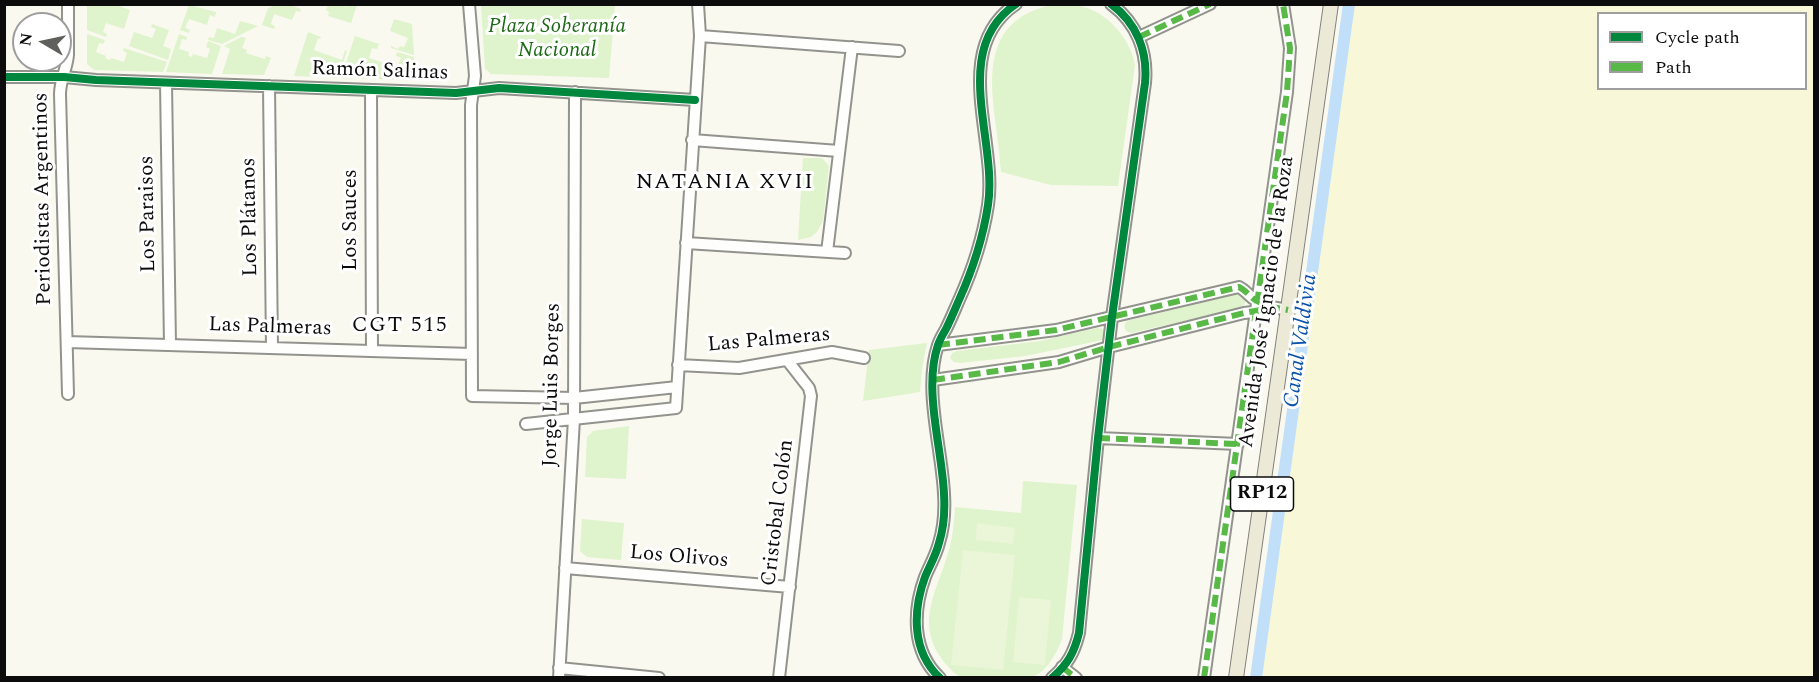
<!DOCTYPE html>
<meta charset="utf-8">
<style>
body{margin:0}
#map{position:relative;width:1819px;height:682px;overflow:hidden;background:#faf9ef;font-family:Spectral,serif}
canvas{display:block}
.frame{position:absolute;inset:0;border:6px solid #0c0c0c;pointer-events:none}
.legend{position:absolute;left:1597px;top:12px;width:210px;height:78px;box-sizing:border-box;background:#fff;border:2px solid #9e9e9e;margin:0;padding:8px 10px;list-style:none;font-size:18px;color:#0c0c0c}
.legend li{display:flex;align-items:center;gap:12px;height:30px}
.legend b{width:30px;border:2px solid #9e9e9e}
.north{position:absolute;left:12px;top:12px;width:60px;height:60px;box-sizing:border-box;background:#fff;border:2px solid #9e9e9e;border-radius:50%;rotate:279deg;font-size:16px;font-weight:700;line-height:24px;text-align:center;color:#0c0c0c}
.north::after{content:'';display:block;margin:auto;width:21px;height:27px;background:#5f5f5b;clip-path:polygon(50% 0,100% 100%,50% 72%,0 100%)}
</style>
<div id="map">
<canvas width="1819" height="682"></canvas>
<div class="frame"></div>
<ul class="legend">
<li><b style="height:8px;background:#00873e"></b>Cycle path</li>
<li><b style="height:8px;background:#58b947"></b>Path</li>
</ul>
<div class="north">N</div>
</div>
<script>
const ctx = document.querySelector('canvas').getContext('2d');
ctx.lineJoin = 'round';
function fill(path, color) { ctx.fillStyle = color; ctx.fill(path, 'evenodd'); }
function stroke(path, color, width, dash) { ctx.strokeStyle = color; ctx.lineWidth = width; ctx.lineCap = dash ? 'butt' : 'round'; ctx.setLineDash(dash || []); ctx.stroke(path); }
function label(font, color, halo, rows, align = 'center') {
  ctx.font = font + ' Spectral,serif'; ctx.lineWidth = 6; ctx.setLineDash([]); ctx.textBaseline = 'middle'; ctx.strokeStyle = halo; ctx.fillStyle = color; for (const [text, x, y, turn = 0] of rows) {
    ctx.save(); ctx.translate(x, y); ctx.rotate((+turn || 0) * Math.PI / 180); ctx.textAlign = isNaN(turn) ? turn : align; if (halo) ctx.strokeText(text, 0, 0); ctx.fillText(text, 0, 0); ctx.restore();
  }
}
const farmland = new Path2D(`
 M1354,5H1814V677H1261ZM1598,14H1806V88H1598Z`);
const green = new Path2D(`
 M288,4L301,9L300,12L296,11L292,20L274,14L271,24L275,26L274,29L262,25L268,8L276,5Z
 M87,5H119V6L130,10L124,29L106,23L103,32L107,34L106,37L87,30Z
 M189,5L216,12L215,17L210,15L207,25L189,19L185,28L190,30L189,33L180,30Z
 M328,5H341L347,7L348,5H357L351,23L328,16L329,12L326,10Z
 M481,5H615L609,78L491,74L485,69Z
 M1050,5C1062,4 1073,4 1084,7C1109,14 1131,40 1135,65L1118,186L1051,185L1001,172C998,108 965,26 1050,5Z
 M394,19L412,24L414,55L391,48V46L398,49L400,46L404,47L408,38L390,31Z
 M240,21L258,26L222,44L208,40L209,37L214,38L217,28L235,34Z
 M152,24L169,30L163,46L171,49L168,60L129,46L134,32L152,38L156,29L151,27Z
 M308,32L321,37L320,39L318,38L314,50L342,60L345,50L347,51L338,78L294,76Z
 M87,34L105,40L103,44L99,43L96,52L106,56L105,58L110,60L111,58L124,62L127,53L123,51L124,48L167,62L163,72L94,70L87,64Z
 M179,34L187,37L186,40L182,39L179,49L189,52L188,55L192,57L193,54L207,58L210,49L206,47L208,41L221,46L212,74L166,72Z
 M355,36L379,44L377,49L372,48L369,58L397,67L401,58L396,56L397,52L414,57L415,80L341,78Z
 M241,37L246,38L242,48L247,50L246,53L265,59L266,56L271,58L264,75L222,74L230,49L224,46Z
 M803,158H822L829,166L823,221L817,232L811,237L798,240Z
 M1237,294L1244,296L1246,299L1244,305L1240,308L1131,333L1126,331C1124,327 1124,324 1127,321Z
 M1097,328L1103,329C1106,333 1105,337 1103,340L1025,356L960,363L954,362L950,358L952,353L957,351L1040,341Z
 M927,343L922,369L920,392L863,401L869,350Z
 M629,426L626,479L585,477L587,437L593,431Z
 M1023,481L1077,485L1062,639C1057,652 1046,674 1031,677C1024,679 1015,677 1008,677C997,677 970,680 961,677C954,674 946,665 941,658C915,621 938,589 948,553C953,538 954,522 955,507L1021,513Z
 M582,519L624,523L621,560L587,557L580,551Z`);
const pitch = new Path2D(`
 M977,523L1015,528L1013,544L976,540Z
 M963,550L1015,555L1003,670L951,665Z
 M1019,597L1051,600L1045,665L1013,662Z`);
const canal = new Path2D(`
 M1256,678L1349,4`);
const minor = new Path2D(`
 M469,4L475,76L471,105L472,396L574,398L677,387
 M700,36L899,51
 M1139,37L1210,4
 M4,77H64L96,80L456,93L499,88L695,100
 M166,83L170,345
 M269,86L272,348
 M371,90L372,351
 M692,140L839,151
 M686,243L845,253
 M827,252L852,47
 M67,342L472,354
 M938,345L1056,330L1239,287C1247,291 1251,299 1259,302C1268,307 1278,308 1288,310
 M678,365L739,368L832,352L864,358
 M933,380L1059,362L1109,347L1244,313L1261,311
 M68,394L60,94C60,80 67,68 68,55V4
 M526,424L676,408L700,36L698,4
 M1098,438L1238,444
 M565,568L790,587
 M1062,667L1076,678
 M559,668L659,678
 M559,678L574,419L575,92
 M779,678L811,396L809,388L787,360
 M940,678C911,651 913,610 925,577C930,565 936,555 939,543C944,527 945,510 944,494C942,448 923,389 938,345C940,339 943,334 946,329C951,319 955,309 959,300C973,269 983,238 988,205C998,141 949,49 1016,4
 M1052,678C1068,664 1074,653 1079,633L1098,438L1112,317L1145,83C1148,52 1137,23 1111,4
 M1204,678L1287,92L1290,48L1283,4`);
const major = new Path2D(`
 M1236,678L1331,4`);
const quiet = new Path2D(`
 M1139,37L1210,4
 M938,345L1056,330L1239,287C1247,291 1251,299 1259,302C1268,307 1278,308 1288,310
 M933,380L1059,362L1109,347L1244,313L1261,310
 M1098,438L1238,444
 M1062,667L1076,678
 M1204,678L1287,92L1290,48L1283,4`);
const cycleway = new Path2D(`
 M4,77H64L96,80L456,93L499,88L695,100
 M940,678C911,651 913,610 925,577C930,565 936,555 939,543C944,527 945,510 944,494C942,448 923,389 938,345C940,339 943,334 946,329C951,319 955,309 959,300C973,269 983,238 988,205C998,141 949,49 1016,4
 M1052,678C1068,664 1074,653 1079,633L1098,438L1112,317L1145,83C1148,52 1137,23 1111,4`);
const shields = [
 [1262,494,63]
];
const shieldNames = [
 ["RP12",1262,494]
];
const parkNames = [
 ["Plaza Soberanía",557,28],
 ["Nacional",557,52]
];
const streetNames = [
 ["Ramón Salinas",380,72,2],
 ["Periodistas Argentinos",44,199,-91],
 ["Los Paraisos",149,214,-91],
 ["Los Plátanos",251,217,-91],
 ["Los Sauces",352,220,-90],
 ["Avenida José Ignacio de la Roza",1268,302,-82],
 ["Las Palmeras",270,328,2],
 ["Las Palmeras",769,341,-5],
 ["Jorge Luis Borges",553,385,-89],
 ["Cristobal Colón",779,513,-83],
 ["Los Olivos",679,558,5]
];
const neighbourhoodNames = [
 ["NATANIA XVII",725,184],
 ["CGT 515",400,327]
];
const waterNames = [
 ["Canal Valdivia",1302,341,-82]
];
fill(farmland, '#f8f8d9');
fill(green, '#dff3cc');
fill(pitch, '#eaf6d7');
stroke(canal, '#c1dff9', 12);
stroke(minor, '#93938e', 14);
stroke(major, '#80807c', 16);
stroke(minor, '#fefefd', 10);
stroke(major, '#ece9d6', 14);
stroke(quiet, '#58b947', 6, [12, 6]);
stroke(cycleway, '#00873e', 8);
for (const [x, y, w] of shields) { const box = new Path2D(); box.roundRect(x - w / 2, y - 17, w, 34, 4.5); ctx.fillStyle = '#fff'; ctx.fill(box); stroke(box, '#0c0c0c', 1.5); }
label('bold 20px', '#0c0c0c', null, shieldNames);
label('italic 21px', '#1e6916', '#fff', parkNames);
label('21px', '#0c0c0c', '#fff', streetNames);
ctx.letterSpacing = '1.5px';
label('22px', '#0c0c0c', '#fff', neighbourhoodNames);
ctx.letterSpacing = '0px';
label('italic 22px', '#0951aa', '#fff', waterNames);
</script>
